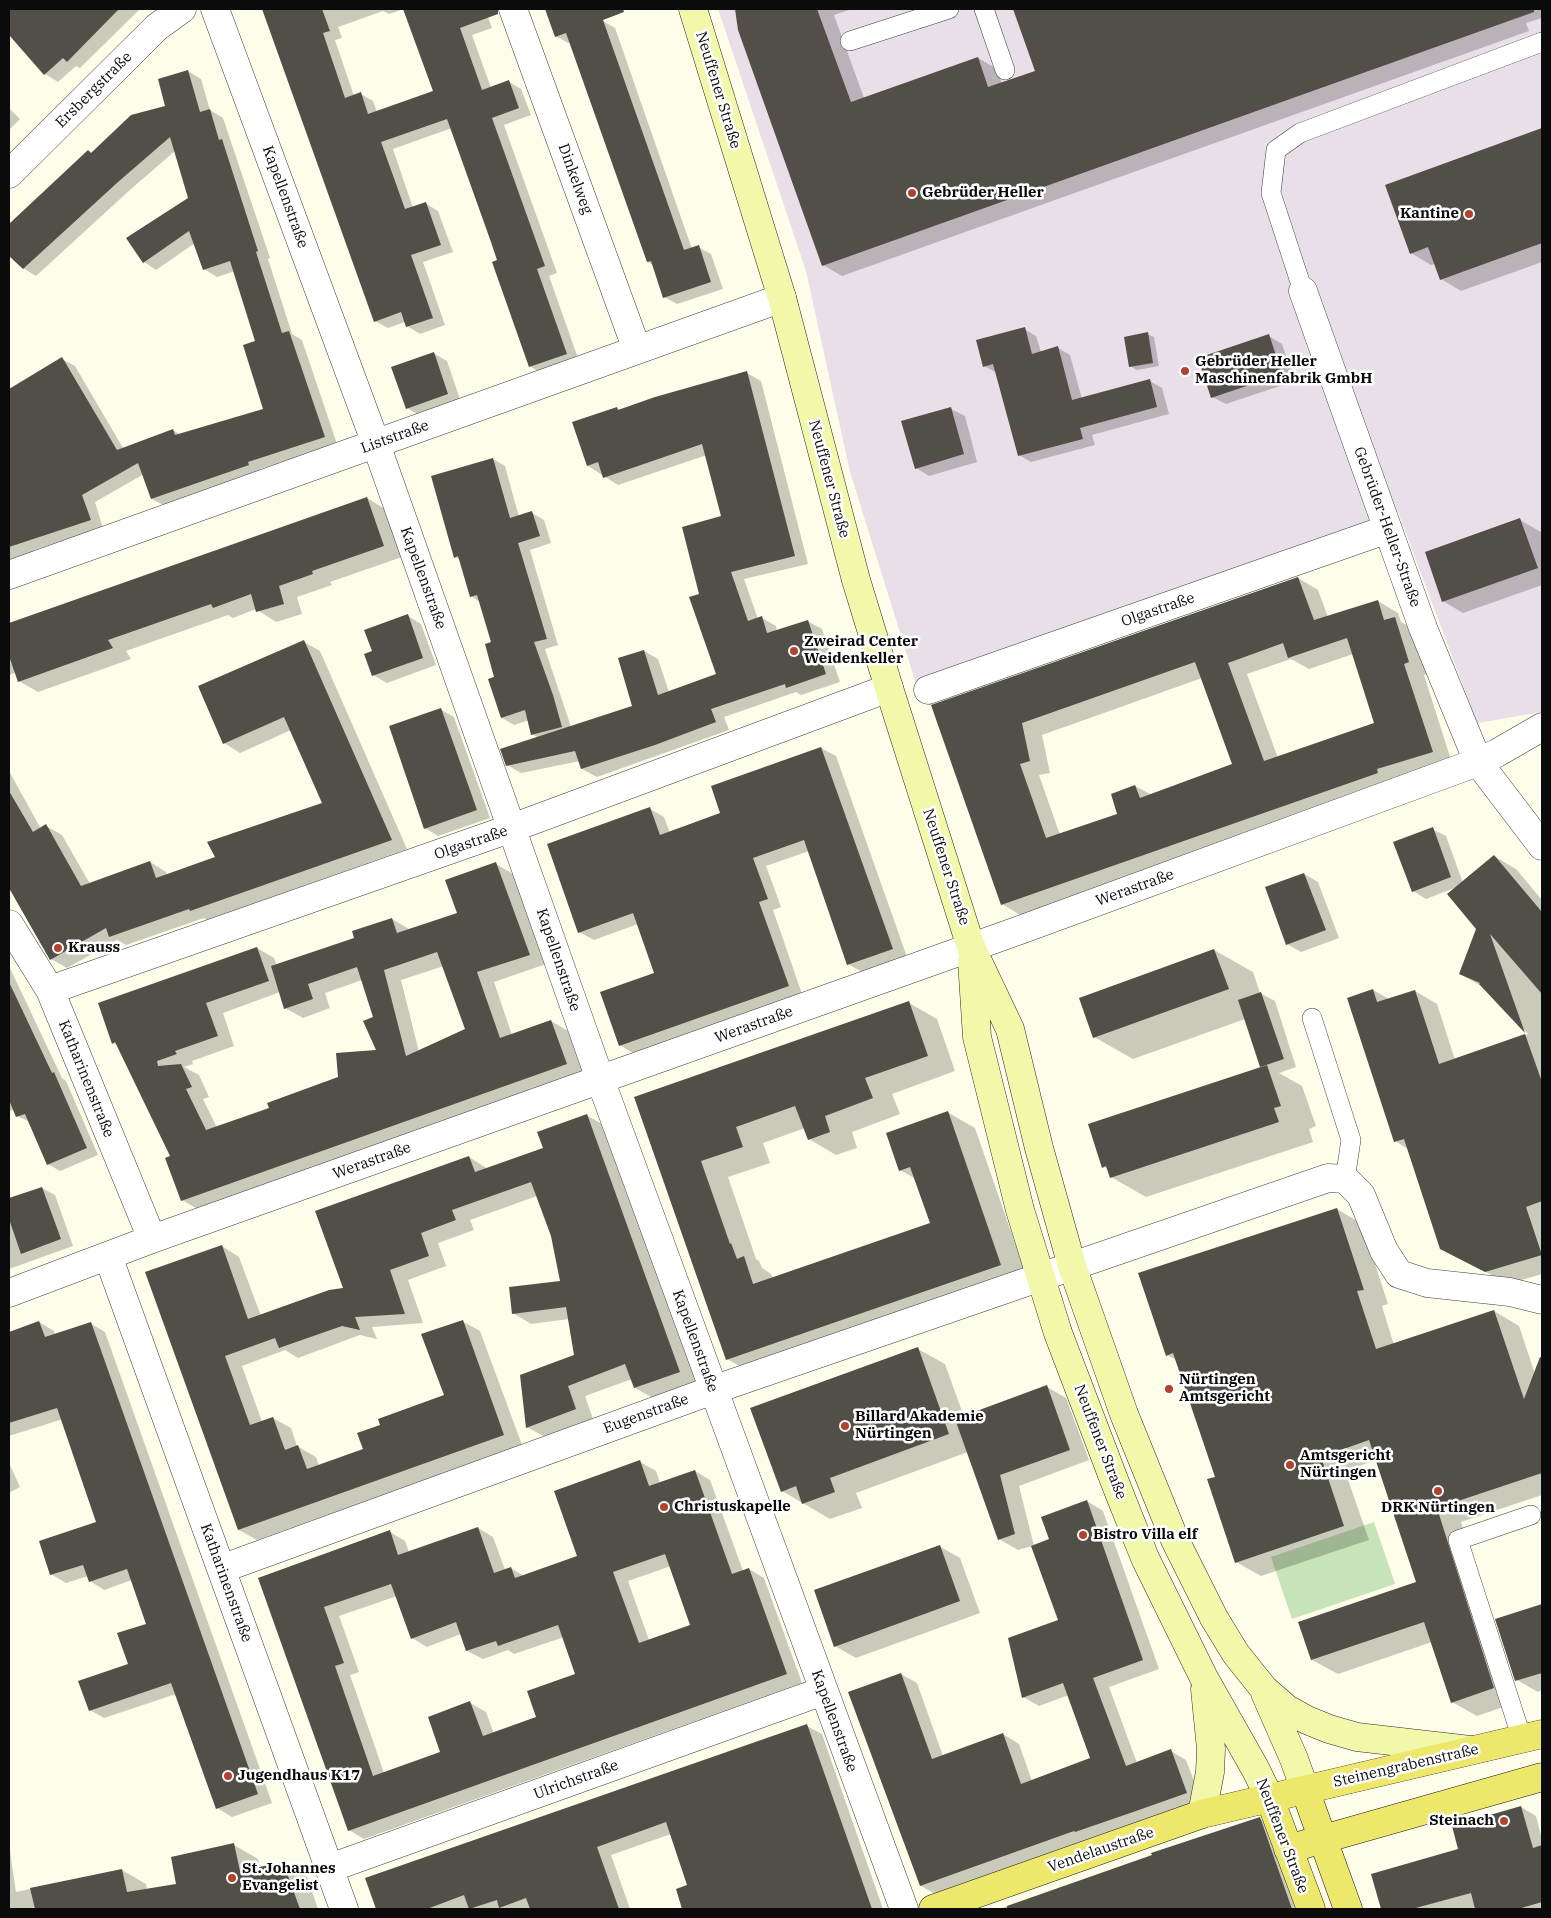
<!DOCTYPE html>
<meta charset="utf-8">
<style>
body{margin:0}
#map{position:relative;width:1551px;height:1918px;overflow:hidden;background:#fdfdea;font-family:"IBM Plex Serif",serif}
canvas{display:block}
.frame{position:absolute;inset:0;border:10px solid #0b0b0b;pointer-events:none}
</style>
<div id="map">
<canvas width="1551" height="1918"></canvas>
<div class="frame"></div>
</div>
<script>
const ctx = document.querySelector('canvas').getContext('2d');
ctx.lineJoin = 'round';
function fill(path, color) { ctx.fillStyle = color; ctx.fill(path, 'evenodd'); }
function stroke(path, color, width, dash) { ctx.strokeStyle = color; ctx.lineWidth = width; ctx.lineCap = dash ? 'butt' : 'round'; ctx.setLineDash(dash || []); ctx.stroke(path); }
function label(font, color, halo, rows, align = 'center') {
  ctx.font = font + ' "IBM Plex Serif",serif'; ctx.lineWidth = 5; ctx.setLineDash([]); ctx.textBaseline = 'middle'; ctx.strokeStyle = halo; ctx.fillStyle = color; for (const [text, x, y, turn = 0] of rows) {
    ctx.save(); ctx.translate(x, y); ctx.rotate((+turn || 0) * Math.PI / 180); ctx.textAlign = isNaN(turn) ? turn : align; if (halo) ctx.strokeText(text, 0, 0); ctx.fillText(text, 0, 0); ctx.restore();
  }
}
const industrial = new Path2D(`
 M718,9H1542V712L1477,723L1398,512L916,684L850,472L806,271Z`);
const green = new Path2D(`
 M1374,1522L1395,1584L1292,1619L1271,1557Z`);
const shadow = new Path2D(`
 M33,9H140L80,68L76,66L58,82L45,74L9,34V30Z
 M264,9H485L492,28L472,35L491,88L509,82L521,89L531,115L504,125L557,273L549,276L579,361L542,374L530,366L498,261L452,128L393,149L413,208L425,203L438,211L453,252L423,262L445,325L420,334L407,326L405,322L388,328L375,321ZM404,9L434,91L377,112L373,101L361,94L354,96L335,40L342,38L338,27L383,11L389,14Z
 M547,9H585L591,25L603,21L615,28L692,249L698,247L711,254L723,289L677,304L664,297L653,265L648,262L571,42L568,43L556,36Z
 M736,9H852L834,15L864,98L978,58L997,69L1002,84L1037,72L1015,9H1542V18L1526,23L1529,31L842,276L823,265L740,34Z
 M188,71L201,79L210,110L223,118L270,258L268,259L292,334L302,340L337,444L260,469L261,472L165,506L152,499L144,474L95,502L103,528L34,550L35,553L9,562V506L34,497L9,457L20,449L9,431V390L62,359L75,366L123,448L173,430L181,435L265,409L257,342L235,271L217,277L204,269L195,243L156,270L144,262L189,198L175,151L131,189L36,276L23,268L9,254V225L23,211L89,151L92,153L167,106Z
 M9,108L20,119L9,130Z
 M1542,130V262L1461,291L1441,279L1435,264L1431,265L1411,253L1387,186Z
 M1024,329L1036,336L1041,352L1058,348L1070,355L1082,399L1150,381L1162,388L1169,414L1092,435L1095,445L1031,462L1019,455L997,373L984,366Z
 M1147,334L1154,337L1159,366L1137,370L1130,366Z
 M1269,336L1282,344L1295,381L1226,404L1212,397Z
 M433,353L447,361L461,402L420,416L407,408Z
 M747,373L761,381L808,564L744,579L758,619L762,618L776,626L777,631L807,621L822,629L840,682L801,695L796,692L724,717L729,730L597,777L582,769L580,761L521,773L507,765L539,738L532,734L529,720L514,725L502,718L493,643L480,602L471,596L460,560L455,557L493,459L505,466L519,517L532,513L544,520L551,543L530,550L558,645L545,649L571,727L634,707L644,651L658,659L669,692L717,675L701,595L723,517L707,455L618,485L588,466L616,408L620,410Z
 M951,409L965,416L977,462L929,476L916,468Z
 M367,498L385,509L402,557L330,582L332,585L297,597L302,614L276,622L256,609L233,618L228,615L126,651L131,659L38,692L19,681L15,673L9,675V625Z
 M1520,520L1541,532L1542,537V585L1463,613L1443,601Z
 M1298,578L1318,590L1328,617L1378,601L1398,613L1401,622L1415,630L1429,674L1424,675L1452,763L1022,916L1002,904L932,706ZM1353,654L1375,723L1278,758L1247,674L1291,659L1309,669ZM1202,678L1234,765L1152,795L1135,786L1119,814L1060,835L1039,775L1050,773L1042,735Z
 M408,616L421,624L436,665L387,683L373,675Z
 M304,642L320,651L407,849L207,920L204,918L126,945L117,940L67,968L51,959L9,885V771L41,829L46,826L62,835L90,884L150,862L166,872L167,875L217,857L323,804L291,730L240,753L224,743Z
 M440,709L454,717L490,818L438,836L425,828Z
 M821,748L836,756L907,957L862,972L848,964L809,851L766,866L781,907L773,910L802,994L634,1054L620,1045L655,973L638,924L594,940L579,932L650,809L664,817L670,833L722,814Z
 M1432,829L1446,836L1463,883L1494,856L1516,869L1542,900V1274L1508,1284L1441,1248L1408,1149L1395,1141L1373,990L1389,999L1415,991L1437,1004L1455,1060L1528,1034L1483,987L1460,974L1478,929L1457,887L1426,899L1413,891Z
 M496,864L513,874L546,964L494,982L512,1035L551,1021L568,1031L584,1074L199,1210L182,1200L172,1157L118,1045L113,1043L257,948L274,958L277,966L356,938L392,919L409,929L459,914ZM444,966L466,1030L419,1052L401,980ZM362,980L374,1017L378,1051L339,1078L270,1108L217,1128L203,1099L209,1097L199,1075L184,1067L193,1064L192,1061L234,1046L223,1013L280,992L285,1008L303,1018L330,1008L325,993Z
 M1304,874L1318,882L1339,938L1301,952L1287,944Z
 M1214,950L1253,972L1260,993L1275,1001L1296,1067L1279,1073L1302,1086L1316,1126L1309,1129L1313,1142L1146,1197L1111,1177L1108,1169L1104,1167L1263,1068L1245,1019L1133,1059L1094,1037Z
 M9,966L62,1078L66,1081L98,1155L60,1171L48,1164L30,1122L17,1116L14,1109L9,1112Z
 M909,1003L937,1019L955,1071L892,1094L900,1114L852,1132L857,1148L836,1155L809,1139L805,1128L763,1143L770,1163L728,1177L756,1259L759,1261L762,1268L771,1274L773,1278L931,1223L916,1179L900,1170L947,1112L975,1128L1028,1281L755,1375L727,1359L636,1098Z
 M586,1115L604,1125L697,1382L653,1398L635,1388L632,1379L585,1396L593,1419L545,1437L527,1427L576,1356L569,1319L531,1324L513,1313L562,1282L553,1236L537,1196L470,1220L474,1230L438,1243L446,1266L408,1280L423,1323L372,1327L377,1339L360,1335L298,1358L285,1350L242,1366L262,1422L273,1418L291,1428L297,1446L316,1457L319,1466L364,1450L381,1426L445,1396L462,1321L480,1331L522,1445L257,1540L239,1530L147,1273L222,1246L239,1257L261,1316L345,1289L469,1157L488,1169L544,1149Z
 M42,1188L55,1195L73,1246L9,1269V1199Z
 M1337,1209L1362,1224L1388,1304L1382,1306L1394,1345L1494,1311L1519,1326L1535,1374L1542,1356V1495L1461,1522L1518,1702L1477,1716L1452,1702L1432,1642L1338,1674L1312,1660L1300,1623L1418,1583L1376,1460L1345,1471L1369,1540L1261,1576L1236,1562L1217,1477L1178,1361L1167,1355Z
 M39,1322L54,1331L55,1335L90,1323L105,1332L272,1803L232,1817L217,1808L176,1694L104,1718L90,1710L129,1665L147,1625L132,1580L104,1590L90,1581L88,1576L66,1583L51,1574L98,1522L63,1419L9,1436V1333Z
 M918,1349L945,1364L964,1417L1047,1387L1066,1398L1089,1460L1019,1486L1034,1546L1051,1540L1087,1501L1103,1511L1159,1669L1109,1687L1137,1763L1171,1751L1186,1760L1202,1802L937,1895L921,1886L901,1674L917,1683L943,1756L1003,1734L1019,1744L1032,1781L1092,1759L1069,1695L1039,1706L1023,1697L1059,1620L1032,1546L1018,1550L999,1539L968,1452L856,1493L862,1508L830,1519L782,1491Z
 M640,1462L656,1471L660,1483L695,1471L710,1480L743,1571L749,1569L764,1578L802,1683L364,1839L349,1830L259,1579L390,1532L405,1541L409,1552L478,1528L493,1537L505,1570L511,1568L524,1576L579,1556ZM671,1566L691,1626L649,1640L628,1581ZM397,1596L412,1638L427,1647L461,1634L467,1651L483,1659L508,1650L514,1654L564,1637L577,1674L538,1718L494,1734L486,1712L470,1703L442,1753L384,1773L350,1675L359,1672L339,1616Z
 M9,1463L20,1487L9,1493Z
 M939,1546L960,1558L980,1613L856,1658L835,1646Z
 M1542,1605V1690L1538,1692L1517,1680L1497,1620Z
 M807,1726L822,1734L883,1909H684L677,1890L689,1885L671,1834L611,1855L630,1909H377L367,1879Z
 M1521,1807L1536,1816L1542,1839V1909H1382L1372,1875L1460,1850Z
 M1260,1819L1280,1830L1308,1909H999Z
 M9,1845L16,1892L122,1870L146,1884L147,1890L178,1885L234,1845L258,1859L260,1868L283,1863L307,1877L318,1909H9Z`);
const building = new Path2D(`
 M9,9H119L67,62L63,58L44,75L9,35Z
 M262,9H322L330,31L323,33L345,98L361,92L368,114L433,91L403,9H498V14L460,28L482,90L509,80L519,108L492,118L545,266L537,269L567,354L529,367L492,262L497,260L491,242L447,119L381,142L405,209L426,202L441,245L411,255L433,318L406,327L401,312L374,322Z
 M545,9H623L624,12L603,20L684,250L699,245L711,282L663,298L651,261L647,262L566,33L555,37Z
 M735,9H817L851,102L978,57L988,87L1035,71L1013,9H1534V12L822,266L738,30Z
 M188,70L200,112L210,109L219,140L222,139L258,251L256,252L282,333L289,331L325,437L248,462L249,465L151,499L138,463L82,495L91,520L9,547V389L62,357L117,450L173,429L175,435L263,409L243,345L255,341L230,261L203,270L189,231L143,263L126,238L188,198L170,137L118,182L23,269L9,256V224L88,150L91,153L131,115L165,106L158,79Z
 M1542,128V243L1440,280L1428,247L1410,254L1385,185Z
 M1025,327L1032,354L1058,346L1072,400L1150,379L1157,407L1080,428L1083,439L1018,456L993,364L983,367L976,340Z
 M1148,332L1153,363L1129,367L1124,337Z
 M1269,334L1282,374L1211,398L1198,358Z
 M434,352L448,394L406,409L391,367Z
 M747,371L795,556L731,572L748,621L762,616L767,633L808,620L826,674L786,688L785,684L711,709L716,722L655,745L581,769L575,751L506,766L500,749L632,706L618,658L644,650L658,695L716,674L689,597L699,594L682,527L721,516L702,444L603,478L598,462L587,466L572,422L617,407L618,410L655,397Z
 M951,407L964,454L915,469L901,421Z
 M493,458L510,518L532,511L540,536L518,543L547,639L534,642L553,695L562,727L531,735L525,710L501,718L488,679L494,677L485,644L491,642L477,595L470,597L458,556L454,558L431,476Z
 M367,497L384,546L312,571L313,574L279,586L284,604L256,612L251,594L213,608L211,604L108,640L113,648L18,682L9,656V623Z
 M1520,518L1538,568L1442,602L1425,552Z
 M1298,577L1314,620L1378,600L1384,620L1395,617L1409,662L1404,664L1433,752L1377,769L1378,773L1001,905L931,705ZM1347,638L1374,723L1264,761L1228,663L1283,643L1288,658ZM1195,662L1232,764L1140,798L1135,785L1111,794L1117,814L1046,838L1020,764L1030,761L1022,723Z
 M408,614L423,658L372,676L364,654L372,651L364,630Z
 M304,640L392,840L190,911L189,909L109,937L106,928L50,960L9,888V791L33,832L46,824L81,886L150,861L156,878L215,857L207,842L322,803L284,717L223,744L198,686Z
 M441,708L477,810L424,829L389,726Z
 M821,747L893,949L847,965L804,840L753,858L768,899L759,902L789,986L619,1046L600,992L654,973L633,913L578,933L547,844L650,807L660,835L720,813L711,786Z
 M1433,827L1451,877L1412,892L1393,842Z
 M1494,855L1542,912V994L1490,934L1525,1033L1479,984L1480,983L1459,974L1476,929L1447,894Z
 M496,862L530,955L477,972L500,1038L551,1020L567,1064L181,1201L165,1158L170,1156L115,1042L112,1044L98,1003L257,947L269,981L206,1003L218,1036L175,1051L177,1054L157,1061L158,1066L181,1064L192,1087L186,1089L206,1130L269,1108L267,1103L338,1077L336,1053L376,1050L363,1021L373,1017L357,967L308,984L313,999L284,1009L271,966L354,938L352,931L392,918L397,933L457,913L445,880ZM437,952L465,1029L406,1056L384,970Z
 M1304,873L1326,930L1286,945L1265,887Z
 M1214,949L1229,989L1093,1038L1079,998Z
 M9,982L52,1073L54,1072L87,1148L47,1165L25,1114L16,1117L9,1100Z
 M1373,989L1377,1002L1415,990L1439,1064L1525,1034L1542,1082V1201L1526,1207L1542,1255L1485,1272L1440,1249L1404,1139L1394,1142L1347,998Z
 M1261,992L1284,1059L1260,1067L1238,1000Z
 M909,1001L928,1056L865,1078L873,1098L825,1116L830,1132L808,1140L795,1106L736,1127L743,1147L701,1161L730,1244L731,1243L737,1259L744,1256L753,1284L930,1223L910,1167L899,1171L886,1133L948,1111L1001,1265L726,1360L634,1097Z
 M1267,1065L1281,1106L1274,1108L1279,1122L1110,1178L1106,1166L1102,1168L1088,1124Z
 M587,1114L680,1372L634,1388L625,1364L568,1386L576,1409L526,1428L520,1375L574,1355L566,1307L512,1314L509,1287L560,1281L551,1236L531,1182L452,1210L456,1220L421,1233L429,1256L390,1270L405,1314L355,1317L360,1330L342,1326L279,1348L275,1338L225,1356L250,1425L273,1417L285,1450L298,1445L307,1469L363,1449L357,1433L380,1425L378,1419L444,1395L421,1334L463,1320L504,1435L238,1530L145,1272L222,1245L248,1319L329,1290L343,1288L315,1211L469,1156L475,1172L543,1148L537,1132Z
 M42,1187L61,1239L21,1254L9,1219V1198Z
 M1337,1208L1364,1290L1357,1291L1376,1349L1494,1310L1524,1399L1540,1357L1542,1358V1473L1437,1508L1494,1688L1451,1703L1424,1622L1311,1660L1298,1622L1416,1582L1369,1440L1321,1457L1344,1526L1235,1563L1207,1479L1215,1477L1173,1353L1166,1356L1138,1273Z
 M39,1321L45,1337L91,1322L258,1794L216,1809L171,1683L89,1711L78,1681L128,1664L117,1633L146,1624L127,1569L89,1582L83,1565L50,1575L39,1541L96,1522L57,1408L9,1423V1332Z
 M918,1347L949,1434L830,1478L835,1492L802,1504L796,1486L781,1492L750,1408Z
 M1047,1385L1070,1450L1000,1475L1015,1534L998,1540L955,1419Z
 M640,1460L649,1486L695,1470L732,1574L749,1568L787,1674L348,1831L258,1578L390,1530L398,1555L478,1527L494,1573L511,1567L515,1578L577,1556L554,1491ZM665,1554L690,1625L639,1643L613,1572ZM391,1584L411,1639L456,1622L466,1651L496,1641L498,1646L558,1625L575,1674L527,1691L536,1717L483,1736L470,1701L428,1717L440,1752L373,1776L335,1666L344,1663L324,1607Z
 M1087,1500L1143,1660L1093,1678L1126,1766L1171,1749L1187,1793L1136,1811L1075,1832L1074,1831L920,1886L848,1692L901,1673L932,1759L1003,1733L1021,1784L1090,1758L1063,1683L1022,1698L1008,1638L1058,1620L1031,1546L1049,1539L1041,1517Z
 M940,1545L960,1601L834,1647L814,1590Z
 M1542,1604V1673L1515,1681L1495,1619Z
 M807,1724L872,1909H682L676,1889L687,1885L666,1822L597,1847L619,1909H530L526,1898L499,1908L497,1900L469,1909L464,1895L427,1909H376L365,1878Z
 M1521,1806L1533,1848L1542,1845V1902L1518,1909H1475L1471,1893L1412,1909H1381L1371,1874L1458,1849L1452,1826Z
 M1260,1817L1292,1909H1007V1906L1152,1855L1151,1853Z
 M234,1843L240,1871L283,1862L300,1909H35L30,1888L122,1869L127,1892L176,1884L171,1857Z`);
const lane = new Path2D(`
 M984,9L1005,70
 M850,41L949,9
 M1303,291L1271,193L1276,150L1300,133L1542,42
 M1312,1018L1351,1140L1345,1179
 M1522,1739L1458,1540L1531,1515`);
const street = new Path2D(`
 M215,9L376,444L600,1079L904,1909
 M513,9L637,350
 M9,174L157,27L182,9
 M1303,291L1423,628L1478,762L1542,846
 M9,575L782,298
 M928,690L1388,529
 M9,924L50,990L152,1239
 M50,990L512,828L889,688
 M108,1256L344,1909
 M9,1293L152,1239L1020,930L1478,762L1497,753L1542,727
 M221,1569L713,1390L1328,1178L1345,1179L1361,1195L1384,1251L1399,1274L1427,1283L1510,1292L1542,1300
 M330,1868L823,1691`);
const secondary = new Path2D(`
 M693,9L782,298L856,580L889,688L971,947L1010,1029L1039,1148L1072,1266L1124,1414L1175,1540L1214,1618L1236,1654L1264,1689L1287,1709L1307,1720L1329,1729L1357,1737L1470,1750
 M972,961L977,1037L1020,1210L1058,1333L1116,1485L1145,1558L1204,1678L1256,1770L1270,1799
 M1265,1693L1294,1759L1305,1790
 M1202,1814L1210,1772L1211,1749L1205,1689`);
const primary = new Path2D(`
 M1305,1790L1348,1909
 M1270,1799L1311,1909
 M1288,1849L1542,1777
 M933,1909L1202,1814L1542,1734`);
const markers = [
 [912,193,5,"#ae432f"],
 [1469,214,5,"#ae432f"],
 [1185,371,5,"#ae432f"],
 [794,651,5,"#ae432f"],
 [58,948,5,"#ae432f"],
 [1169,1389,5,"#ae432f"],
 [845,1426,5,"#ae432f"],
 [1290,1465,5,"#ae432f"],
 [1438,1491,5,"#ae432f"],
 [664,1507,5,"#ae432f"],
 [1083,1535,5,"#ae432f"],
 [228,1776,5,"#ae432f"],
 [1504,1821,5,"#ae432f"],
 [232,1878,5,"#ae432f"]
];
const streetNames = [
 ["Ersbergstraße",94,90,-45],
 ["Neuffener Straße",718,90,73],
 ["Dinkelweg",575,179,70],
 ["Kapellenstraße",285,197,70],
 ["Liststraße",395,437,-20],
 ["Neuffener Straße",829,479,75],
 ["Gebrüder-Heller-Straße",1387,527,70],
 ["Kapellenstraße",423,578,70],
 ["Olgastraße",1158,610,-19],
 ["Olgastraße",471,843,-19],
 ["Neuffener Straße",946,867,72],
 ["Werastraße",1135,888,-20],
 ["Kapellenstraße",558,960,71],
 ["Werastraße",754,1025,-20],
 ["Katharinenstraße",86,1079,68],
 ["Werastraße",372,1161,-20],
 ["Kapellenstraße",695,1341,70],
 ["Eugenstraße",646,1414,-20],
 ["Neuffener Straße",1100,1442,69],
 ["Katharinenstraße",226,1583,70],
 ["Kapellenstraße",834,1721,70],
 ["Steinengrabenstraße",1406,1766,-13],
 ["Ulrichstraße",576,1780,-20],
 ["Neuffener Straße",1282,1836,69],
 ["Vendelaustraße",1101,1850,-19]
];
const poiNames = [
 ["Gebrüder Heller",922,193],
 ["Kantine",1459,214,"right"],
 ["Gebrüder Heller",1195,362],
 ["Maschinenfabrik GmbH",1195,379],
 ["Zweirad Center",804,642],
 ["Weidenkeller",804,659],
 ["Krauss",68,948],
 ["Nürtingen",1179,1380],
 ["Amtsgericht",1179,1397],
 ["Billard Akademie",855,1417],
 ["Nürtingen",855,1434],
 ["Amtsgericht",1300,1456],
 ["Nürtingen",1300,1473],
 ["Christuskapelle",674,1507],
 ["DRK Nürtingen",1438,1508,"center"],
 ["Bistro Villa elf",1093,1535],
 ["Jugendhaus K17",238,1776],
 ["Steinach",1494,1821,"right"],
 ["St. Johannes",242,1869],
 ["Evangelist",242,1886]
];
fill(industrial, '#e9dfe8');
fill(green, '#c6e4b7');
fill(shadow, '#0003');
fill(building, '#524e48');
stroke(lane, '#3e3e3e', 20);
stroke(street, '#3e3e3e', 29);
stroke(secondary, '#2d2d2d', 29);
stroke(primary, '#1c1c1c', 29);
stroke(lane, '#fff', 19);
stroke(street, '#fff', 28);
stroke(secondary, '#f1f8aa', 28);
stroke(primary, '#ede76b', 28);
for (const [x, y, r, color] of markers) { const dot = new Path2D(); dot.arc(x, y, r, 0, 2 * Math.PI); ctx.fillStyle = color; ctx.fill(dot); stroke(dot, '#fff', 2); }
label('15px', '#0b0b0b', '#fff', streetNames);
label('bold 15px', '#0b0b0b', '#fff', poiNames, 'left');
</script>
